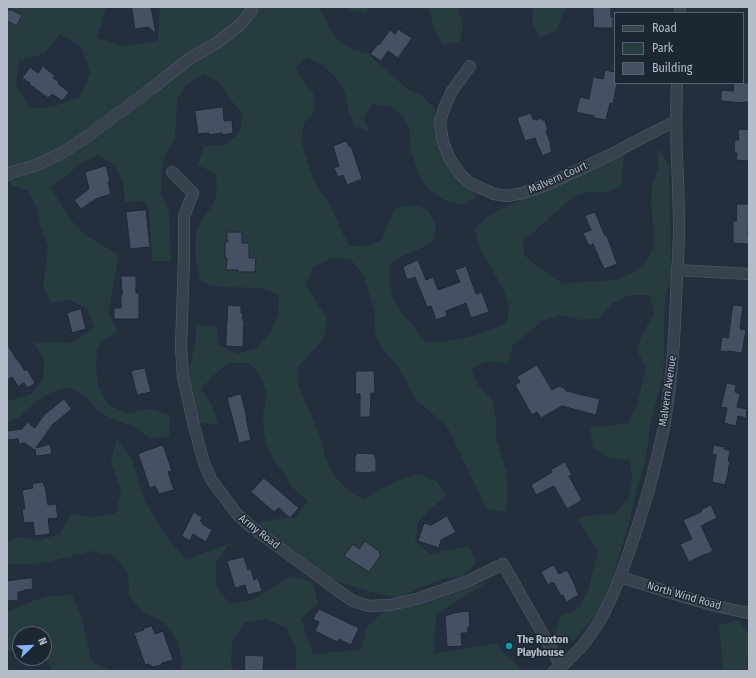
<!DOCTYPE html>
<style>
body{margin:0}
#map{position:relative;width:756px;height:678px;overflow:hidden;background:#242f3e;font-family:"Fira Sans Condensed",sans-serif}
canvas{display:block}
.frame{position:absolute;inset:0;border:8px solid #b4bcc9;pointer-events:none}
.legend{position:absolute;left:614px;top:12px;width:130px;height:72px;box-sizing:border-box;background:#1d2633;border:1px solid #59626f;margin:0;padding:5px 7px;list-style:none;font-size:12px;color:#b4bcc9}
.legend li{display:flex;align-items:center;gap:8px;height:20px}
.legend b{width:20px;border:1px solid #59626f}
.north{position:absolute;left:12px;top:626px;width:40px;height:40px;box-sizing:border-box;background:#1d2633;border:1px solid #59626f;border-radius:50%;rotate:67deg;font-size:11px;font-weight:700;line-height:16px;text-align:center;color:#b4bcc9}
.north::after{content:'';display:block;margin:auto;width:14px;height:18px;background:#8ab4f8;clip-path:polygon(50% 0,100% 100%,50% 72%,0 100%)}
</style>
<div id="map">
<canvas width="756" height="678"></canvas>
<div class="frame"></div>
<ul class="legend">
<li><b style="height:5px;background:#38414e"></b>Road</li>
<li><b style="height:11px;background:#263c3f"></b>Park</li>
<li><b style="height:11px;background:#455162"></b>Building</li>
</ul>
<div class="north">N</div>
</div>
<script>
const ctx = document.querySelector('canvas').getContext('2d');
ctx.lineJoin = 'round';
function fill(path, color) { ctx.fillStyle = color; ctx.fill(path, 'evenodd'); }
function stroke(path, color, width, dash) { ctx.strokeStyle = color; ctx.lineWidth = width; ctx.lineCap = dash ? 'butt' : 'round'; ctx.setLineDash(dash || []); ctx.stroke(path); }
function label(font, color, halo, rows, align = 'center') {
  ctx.font = font + ' "Fira Sans Condensed",sans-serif'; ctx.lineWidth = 3; ctx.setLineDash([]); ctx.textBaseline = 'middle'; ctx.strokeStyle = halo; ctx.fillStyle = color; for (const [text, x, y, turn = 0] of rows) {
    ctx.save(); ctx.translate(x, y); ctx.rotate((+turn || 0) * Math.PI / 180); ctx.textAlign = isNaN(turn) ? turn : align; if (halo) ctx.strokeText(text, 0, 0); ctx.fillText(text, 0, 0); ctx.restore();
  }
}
const green = new Path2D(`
 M8,7H106L97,38L122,46L158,41L160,7H317L323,13L329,29L339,41L353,50L369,54L381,66L408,89L423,96L434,108L437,124L466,186L478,196L464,205L448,202L433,193L422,181L410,149V132L404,117L390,107L373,104L364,117L369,133L354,125L348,108L345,91L335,77L322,65L307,57L295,68L304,82L314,95L315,111L304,123L301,140L311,173L318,188L328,201L342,232L350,246H366L382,240L394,209L411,205L427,209L436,224L434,241L419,249L404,255L390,264L389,280L392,296L396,305L426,342C457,342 479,336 507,322L509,305L503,289L479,246L475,229L486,217L516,202L625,154L622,170V186L606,192H589L573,197L548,219L536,230L523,239L524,255L550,276L564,284L580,282L615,280L630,274L645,264L654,246L653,226L651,206L652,186L658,168V148L669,165L671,276L666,295L664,314V353L663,375L650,426L648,445L644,464L634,500L630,520L613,576L599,612L573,641L555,634L561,616L579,608L588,590L598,552L577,518L596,515L615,514L628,499L632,480L630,460L610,458L593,447L590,427L609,426L628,423L637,405L646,367L636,349L644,331L654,314L650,295H630L612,303L600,318L581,320L562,315L542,321L513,345L508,364L489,361L471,368L478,386L492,400L496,419V437L507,474V512L487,509L447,426L416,400L397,365L383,350L375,332V312L363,274L350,259L331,258L313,267L306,285L327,319L324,338L298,367L299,387L322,441L326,459L335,477L348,491L365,500L381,489L399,480L418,474L436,481L447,496L431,508L418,522L415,541L430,554L469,546L476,564L462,576L443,579L418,588L401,598L374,593L336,581L319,572L272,537L258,523L277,519L296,517L308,501L293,488L270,453L264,435L263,415L267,395L261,376L249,363H229L214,375L201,389L212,405L218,424L199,423L192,404L188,384L190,365L195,345L197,325L216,326L219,345L237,354L257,348L270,333L278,315L279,295L261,288L220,287L201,282C196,262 192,245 199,225C202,220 206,214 210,210C218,196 217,189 216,174L198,165L204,146L223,145L239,134L243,115L231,100L220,83L204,74L187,84L177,99L175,139L165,155L161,174V194L169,212L171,261H152L149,208L144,201L125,202L123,183L115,165L98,155L81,163L51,188L71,220L85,235L119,255L108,314L118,331L101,342L97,350L96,369L99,388L108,404L126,414L151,409L170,415L169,436L150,439L135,427L117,421L99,412L86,396L68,387L50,393L34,404L19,417L7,422V401L12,400L31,394L43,379L44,360L34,343L53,342L73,343L94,327L87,309L70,300L51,303L43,285L46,265L48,245L41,228L37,208L29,191L11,185L7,174V8ZM60,34L82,48L90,73L80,97L52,107L30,108L16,85L19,60L44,54Z
 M351,7H371L365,13L349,10Z
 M427,7H458L463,27L459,42L443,45L435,31L430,14Z
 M533,7H566L555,32L539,37L532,21Z
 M117,439L131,457L144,500L171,543L186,559L229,544L216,563V585L229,604L252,600L291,576L313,582L318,604L301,619L313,654L361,650L367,627L384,611L424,604L489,581L436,615L434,654L496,643L504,654L513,660L522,671H296V649L287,628L266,619L244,623L232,642L231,665L233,671H181L182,665L178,642L165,623L144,613L129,595L128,573L114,556L92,551L47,562L24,565L7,563V542L16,537L38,541L60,534L71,514L94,517L116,513L121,491L111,461Z
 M72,595L81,616L92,662L112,671H52L48,662L43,658H44V634H20V650L7,651V613L27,603L49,596Z
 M739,620L749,636L747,671H722L723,666L719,625Z`);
const building = new Path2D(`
 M132,7H151L156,34L148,27L135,29Z
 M593,7H611V17H613V28H594Z
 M9,9L22,15L17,26L7,21V14Z
 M398,29L412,38L398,58L388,51L381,61L370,54L378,44L379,45L390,30L395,34Z
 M43,66L55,76L53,78L59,82L58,84L69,92L62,101L52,94L48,98L29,84L30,83L22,78L30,67L38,73Z
 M605,70L615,72V83H617L613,104L610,103L606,120L594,118V116L576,112L580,97L589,99L593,77L603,79Z
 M734,83H749V102H744V103L721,101V90L733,91Z
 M223,107L224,121L232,120L233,133L222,135V133L209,135V133L198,134L195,111Z
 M531,113L533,119H536V120L542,118V120H545L548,131H546L551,145H550L552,152L542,156L540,149H539L535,138L525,141L517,118Z
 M739,129L749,130V161L736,160L737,153H734L735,140H738Z
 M347,141L349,147L351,146L362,179L347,185L343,175L338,177L334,168L339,166L333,146Z
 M106,166L110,181L108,182L111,194L96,199L81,209L74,200L89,189L85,172Z
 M737,204H749L748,235H749V244L733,243V221H736Z
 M146,210L150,247L130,249L126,212Z
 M595,212L605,236H607L617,264L604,269L593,244L589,246L583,233L591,230L585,216Z
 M227,232H242V243H249V258H256L255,272H238V270H226L227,258H225V242H227Z
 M418,260L426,280L433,277L438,290L460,282L455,270L466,266L476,294L482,292L489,312L471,318L466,303L446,311L447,316L436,320L431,306L427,307L415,277L407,280L403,267Z
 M121,276H136V293H139V319H114V308H121V294H122Z
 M228,305L241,306V313H243L242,320L244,321L243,347L226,346Z
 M733,305L743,306L740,329L746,330L742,353L728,351V352L720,351L722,337L728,338Z
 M81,309L86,329L72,333L67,313Z
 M7,344L17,360H18L25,371L27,369L35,383L28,388L24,383L18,386L12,377L7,380Z
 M537,365L552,390L559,386L564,388L566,391L600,399L596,415L562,406L541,418L537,412L532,415L515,385L520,382L517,377Z
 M145,368L151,392L137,395L131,371Z
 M356,371H374L375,393H371L370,417H360V394H356Z
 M727,383L736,385L735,392L740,394L737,407L747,409L746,418L738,416L736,426L724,423L727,408L721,407Z
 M241,394L247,418H246L251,440L239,443L227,398Z
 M64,399L72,409L53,424L36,448L50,444L52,454L36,456L35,449L34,450L25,443L19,444L18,439L8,440L7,431L22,429L27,422L35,428L44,415Z
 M163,445L172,471L168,472L174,490L159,494L155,486L150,488L138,454Z
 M714,445L725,447L724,449L730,451L728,461L730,462L728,469H729L725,485L712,482L716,455L712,454Z
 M356,453L375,454V458L376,459V472H370V473L355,472V456H356Z
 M565,462L572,475L569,476L582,500L567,509L554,486L536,495L531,485L552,472L551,470Z
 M264,478L299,508L290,518L279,508L274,512L251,492Z
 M43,482L44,486H45L48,505L56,504L58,518L48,519L50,534L35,536L33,522L24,523L22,509H25L22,490L33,488L32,484Z
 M711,505L717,518L701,526L713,551L705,555V554L689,562L680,544L692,539L683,520L701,512V510Z
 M194,512L202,517L200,521L203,522L202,524L212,530L206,542L193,534L190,541L182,536Z
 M447,516L456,532L441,540L439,548L418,541L424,523L431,525Z
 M365,541L380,552L379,553L381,555L369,572L344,556L353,544L359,549Z
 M244,557L248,570L251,569L254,580L258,578L262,591L248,595L245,585L235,588L227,561Z
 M554,565L559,574L567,570L576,587H575L579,595L566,602L563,595L561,596L554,583L553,584L552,582L548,585L541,572Z
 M32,578L33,589L24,590V591L18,592V600L7,601V581Z
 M319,609L359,628L351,645L339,639L337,642L315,631L319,622L313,619Z
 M469,611L470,627H468V633H461L462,646L447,647L445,616L454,613Z
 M152,626L155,634L163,631L173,660L162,663L161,665L153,667L149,664L145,665L134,633L144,630L143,629Z
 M245,655L264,656L263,671H245Z`);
const minor = new Path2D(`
 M680,13V7
 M470,66L452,91L444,108L440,122L443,142L450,159L460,174L470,183L494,194L507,196L523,193L546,185L608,156L644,137L676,121
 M172,172L193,193L184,216V257L181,348L183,377L194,426L204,463L211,479L216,486L236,513L250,526L337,590L353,601L369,606L390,605L420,598L466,582L503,564L561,666
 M7,175L12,172L34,166L60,154L85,138L151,89L189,59L218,42L241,24L252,10
 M677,270L749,274
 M620,577C663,590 705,605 749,613
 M554,671C594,645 613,598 628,555C643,513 655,470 664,427C673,377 675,326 677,275C678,260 679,244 679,229C679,205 678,181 677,157C676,133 676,108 677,83`);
const markers = [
 [509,646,4,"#0f9aa8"]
];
const streetNames = [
 ["Malvern Court",558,178,-24],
 ["Malvern Avenue",668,391,-82],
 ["Army Road",259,532,38],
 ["North Wind Road",684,596,16]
];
const poiNames = [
 ["The Ruxton",517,640],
 ["Playhouse",517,653]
];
fill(green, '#263c3f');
fill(building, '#455162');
stroke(building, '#1f2835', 1);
stroke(minor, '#565f6c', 12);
stroke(minor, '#38414e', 11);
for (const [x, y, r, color] of markers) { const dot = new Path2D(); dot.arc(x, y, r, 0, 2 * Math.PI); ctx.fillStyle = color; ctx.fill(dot); stroke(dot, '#1d2633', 1.5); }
label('11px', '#b4bcc9', '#1d2633', streetNames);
label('bold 11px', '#b4bcc9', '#1d2633', poiNames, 'left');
</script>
